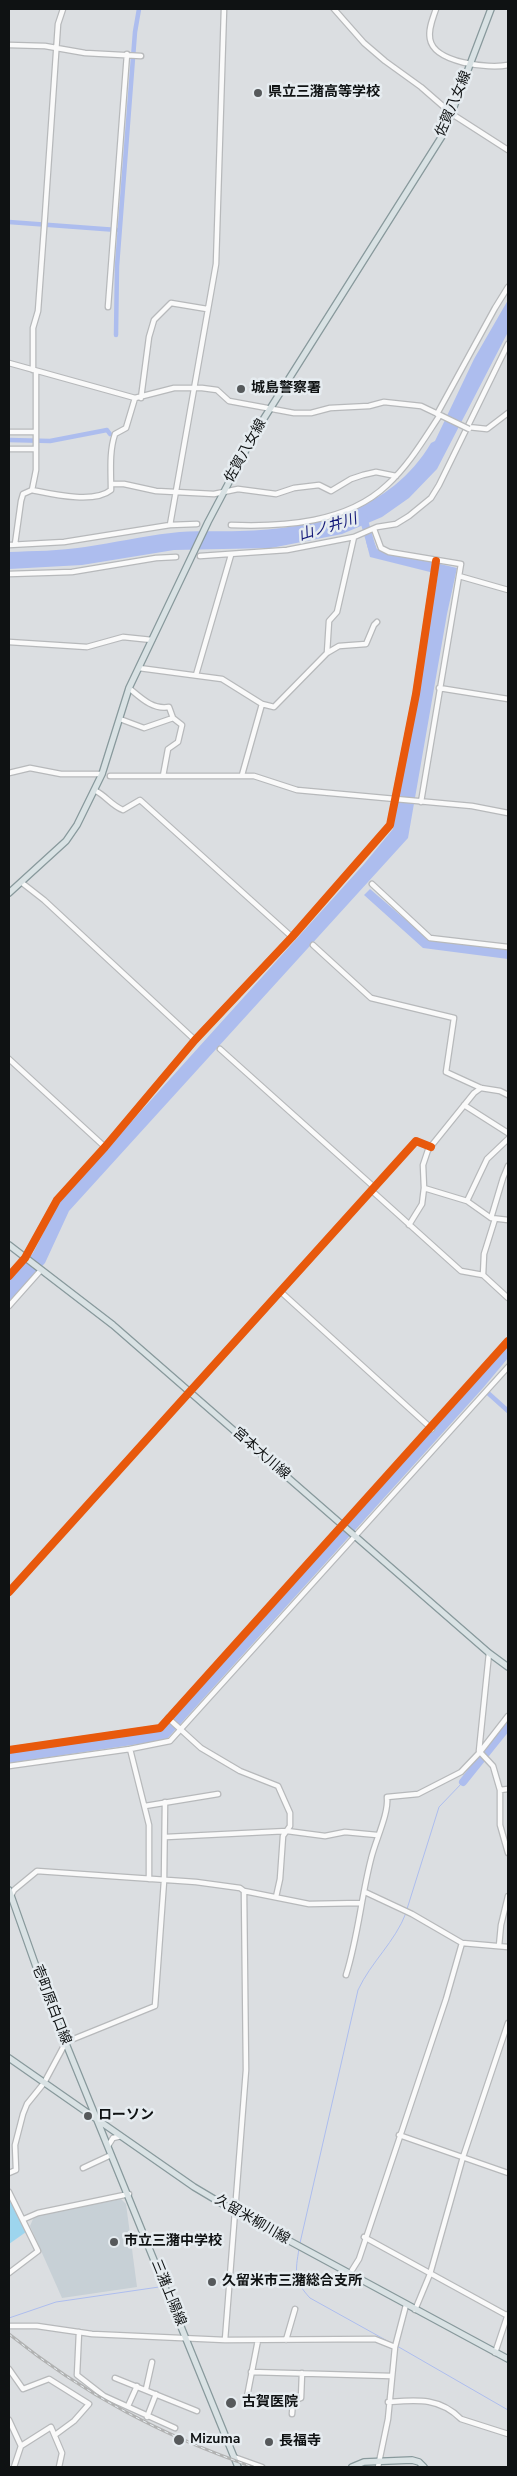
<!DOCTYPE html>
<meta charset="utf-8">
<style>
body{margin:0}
#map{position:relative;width:517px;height:2476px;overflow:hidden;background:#dbdee1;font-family:"Nunito Sans",sans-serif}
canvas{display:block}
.frame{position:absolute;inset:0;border:10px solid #0f1213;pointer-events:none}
</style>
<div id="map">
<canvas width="517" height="2476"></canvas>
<div class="frame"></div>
</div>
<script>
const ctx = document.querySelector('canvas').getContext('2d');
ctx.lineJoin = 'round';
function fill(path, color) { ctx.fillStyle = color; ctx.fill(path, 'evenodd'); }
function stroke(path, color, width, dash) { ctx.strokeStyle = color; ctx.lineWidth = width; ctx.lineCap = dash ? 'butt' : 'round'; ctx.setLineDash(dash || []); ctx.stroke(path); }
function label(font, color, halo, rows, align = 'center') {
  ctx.font = font + ' "Nunito Sans","Noto Sans JP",sans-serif'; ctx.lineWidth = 5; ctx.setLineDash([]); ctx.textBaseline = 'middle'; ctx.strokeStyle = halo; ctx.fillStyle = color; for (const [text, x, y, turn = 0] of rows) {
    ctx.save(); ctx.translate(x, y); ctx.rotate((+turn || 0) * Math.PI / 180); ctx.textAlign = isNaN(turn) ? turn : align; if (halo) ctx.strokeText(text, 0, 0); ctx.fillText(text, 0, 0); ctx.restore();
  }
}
const built = new Path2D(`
 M121,2199L126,2204L137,2287L62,2298L30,2226L33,2219L39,2215Z`);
const green = new Path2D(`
 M9,2199L26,2232L9,2244Z`);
const water = new Path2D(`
 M508,300V332L437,469L409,498L382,517L342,534L271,548L174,550L82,565L9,569V552C34,551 59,551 85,547C114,543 142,536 171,533C194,530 217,532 240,531C314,529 391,511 431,443L435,441L474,359Z
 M372,538L377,549L457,568L447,614L408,838L69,1211L45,1263L9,1301V1280L33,1253L59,1202L364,864L393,829L438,574L370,557L366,541Z
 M370,889L428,939L508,950V959L423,948L364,895Z
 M508,1346V1358L483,1388L166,1740L9,1763V1753L162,1731Z`);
const stream = new Path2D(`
 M407,1909L439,1807L463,1782
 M300,2243L358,1990C371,1962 395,1942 406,1913
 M299,2249C295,2272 294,2281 310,2298L391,2343
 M9,2318L56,2302L159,2287
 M397,2346L508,2410`);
const canal = new Path2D(`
 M9,222L117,230
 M116,335L117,266L135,32L139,9
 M9,440L50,441L107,430L110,434
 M488,1393L508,1411`);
const river = new Path2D(`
 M363,517L372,548
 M463,1782L508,1726`);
const minor = new Path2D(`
 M334,9L364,43L385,61L421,87L452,114L508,150
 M436,9C433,18 428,29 430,39C434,63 489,69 508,65
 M9,45L45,46L85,53L141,56
 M108,307L127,54
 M9,363L135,398L174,388H202L217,390L229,401L294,413H311L330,408L369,406L384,402L421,406L442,416
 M33,370V328L38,311L45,215L58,24L63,9
 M141,398L149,337L154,320L171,303L207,309
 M437,414L495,308L508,287
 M468,427L487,429L508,413
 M9,432H35
 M9,449H36
 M111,484H124L156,491L214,494L238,489L276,494L294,488L319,485L331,491L351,479L363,475L376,472L396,476
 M32,490L36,470V371
 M170,525L216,264L224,9
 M231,525C284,527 347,523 387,485C409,465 424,439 440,415
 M374,529L381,548L389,552L461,564L421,802
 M15,544L21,501L23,494L32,490C52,494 94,504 111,490C111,471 109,452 115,434L126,428L135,398
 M9,545L64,542L170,525L197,524
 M200,556L287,550L354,537L377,527L396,524L409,516L431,498L439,485L508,344
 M9,574L72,572L156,558L176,557
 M459,576L508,590
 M9,642L87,647L123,637L152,640
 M327,653L329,621L337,612L354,537
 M139,668L222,679L262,704L274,707L327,653L339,646L366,644L374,625L377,622
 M196,675L231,555
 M129,688C141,698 153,710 169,707L173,718L182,725L178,742L168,749L163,776
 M439,688L508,699
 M120,719L144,728L173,718
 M9,773L30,768L61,774H102
 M242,775L262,704
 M110,776H254L297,790L472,806L508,813
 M96,791C106,796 111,805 123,810L140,800L292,937
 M21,882L44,900L195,1040
 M372,884L430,938L508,947
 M313,945L371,998L454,1018L446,1072L481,1088L500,1091L508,1095
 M220,1049L374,1187
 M9,1059L105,1147
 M481,1088L474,1093L428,1150L423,1165L424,1188L467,1201L491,1218L508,1220
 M464,1105L508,1133
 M371,1190L461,1271L483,1275L508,1298
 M467,1201L487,1159L508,1139
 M491,1218L503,1178L508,1166
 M409,1225L422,1204L424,1188
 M483,1275L484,1254L495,1219
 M9,1276L25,1258L57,1200L105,1147L195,1040L292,937L390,825L416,694L436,561
 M281,1292L432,1429
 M9,1306L41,1270
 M9,1592L416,1141L431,1147
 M489,1653L479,1751L493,1766L500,1790V1825L508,1853
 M168,1718L201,1748L240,1771L278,1786L290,1813V1826L283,1836L280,1879L276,1897
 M130,1749L149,1825V1879
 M9,1750L160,1728L508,1341
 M9,1766L130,1749L170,1741L508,1367
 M500,1790L508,1789
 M145,1806L218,1794
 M166,1837L287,1831L325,1836L345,1832L377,1835
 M365,1892L412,1914L462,1943L508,1947
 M11,1896L14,1890L37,1871L196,1882L240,1888L244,1891L309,1904L361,1903
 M499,1946L501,1925L508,1896
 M346,1975C358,1937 361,1898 371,1859C375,1841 389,1814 387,1797L418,1794L461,1772L480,1752L508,1716
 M399,2135L508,2173
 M108,2146L113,2138L121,2136
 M83,2168L111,2155
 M9,2173L16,2170L15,2145L23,2114L27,2104L44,2083L66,2042L155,2006L164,1881L165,1802
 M9,2192L38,2251L9,2273
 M24,2219L38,2213L129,2194
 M364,2237L508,2316
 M349,2275L359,2259L446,1999L462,1943
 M415,2310L430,2274L463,2157L508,2023
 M9,2326H37L92,2334L225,2340L375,2339L395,2347
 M79,2332L77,2375L104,2396L175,2428
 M225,2340L246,2070L244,1891
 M286,2340L295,2309
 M495,2353L508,2314
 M9,2369L23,2389L49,2379L89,2404L74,2421L55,2435
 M251,2372L391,2376
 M115,2378L197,2411
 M146,2389L152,2362
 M246,2402L258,2340
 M388,2402C416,2400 439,2397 461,2419L508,2434
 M128,2406L137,2386
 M292,2414L293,2401L301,2398L302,2373
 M147,2417L156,2394
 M9,2420L21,2446
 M234,2457L262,2467
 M14,2467L21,2446L51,2427L62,2453L59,2467
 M378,2467L388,2419L395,2347L406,2305`);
const major = new Path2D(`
 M9,893L66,841L77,825L102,774L129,688L208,522L256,431L444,133L491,9
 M9,1245L113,1325L489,1653L508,1667
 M9,1890L45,1992L238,2467
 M9,2058L194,2187L236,2212L508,2359
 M352,2467L364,2462L412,2460L419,2462L424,2467`);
const rail = new Path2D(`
 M9,2334C85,2395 161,2435 253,2467`);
const minorBridge = new Path2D(`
 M442,416L469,429`);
const cycleway = new Path2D(`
 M9,1276L25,1258L57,1200L105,1147L195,1040L292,937L390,825L416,694L436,561
 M9,1592L416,1141L431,1147
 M9,1750L160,1728L508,1341`);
const markers = [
 [258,93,5,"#56595b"],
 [241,389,5,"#56595b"],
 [88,2116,5,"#56595b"],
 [114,2242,5,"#56595b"],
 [212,2282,5,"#56595b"],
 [231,2403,6,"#56595b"],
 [179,2440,6,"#56595b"],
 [269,2442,5,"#56595b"]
];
const poiNames = [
 ["県立三潴高等学校",268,93],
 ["城島警察署",251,389],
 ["ローソン",98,2116],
 ["市立三潴中学校",124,2242],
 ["久留米市三潴総合支所",222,2282],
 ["古賀医院",242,2403],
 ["Mizuma",190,2440],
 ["長福寺",279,2442]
];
const streetNames = [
 ["佐賀八女線",454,104,-67],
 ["佐賀八女線",246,451,-61],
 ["宮本大川線",261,1454,41],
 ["壱町原白口線",51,2005,69],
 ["久留米柳川線",252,2220,30],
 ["三潴上陽線",168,2293,68]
];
const waterNames = [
 ["山ノ井川",328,528,-17]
];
fill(built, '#c7d0d6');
fill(green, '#9dd5ee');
fill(water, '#adbdee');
stroke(stream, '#adbdee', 1);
stroke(canal, '#adbdee', 4.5);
stroke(river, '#adbdee', 8);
stroke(minor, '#b7b9bb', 7);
stroke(major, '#88999c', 8);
stroke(minor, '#fafafa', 4.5);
stroke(major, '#d9e2e4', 5.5);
stroke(rail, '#b1b2b2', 3);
stroke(rail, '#e6ecf0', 1, [4]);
stroke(minorBridge, '#b7b9bb', 7, []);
stroke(minorBridge, '#fafafa', 4.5);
stroke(cycleway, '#e8590c', 8);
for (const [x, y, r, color] of markers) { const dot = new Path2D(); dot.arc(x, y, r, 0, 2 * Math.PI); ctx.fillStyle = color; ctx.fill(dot); stroke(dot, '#e6ecf0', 2); }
label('bold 14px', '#0f1213', '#e6ecf0', poiNames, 'left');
label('14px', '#0f1213', '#e6ecf0', streetNames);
label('italic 15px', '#141a79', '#e6ecf0', waterNames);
</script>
